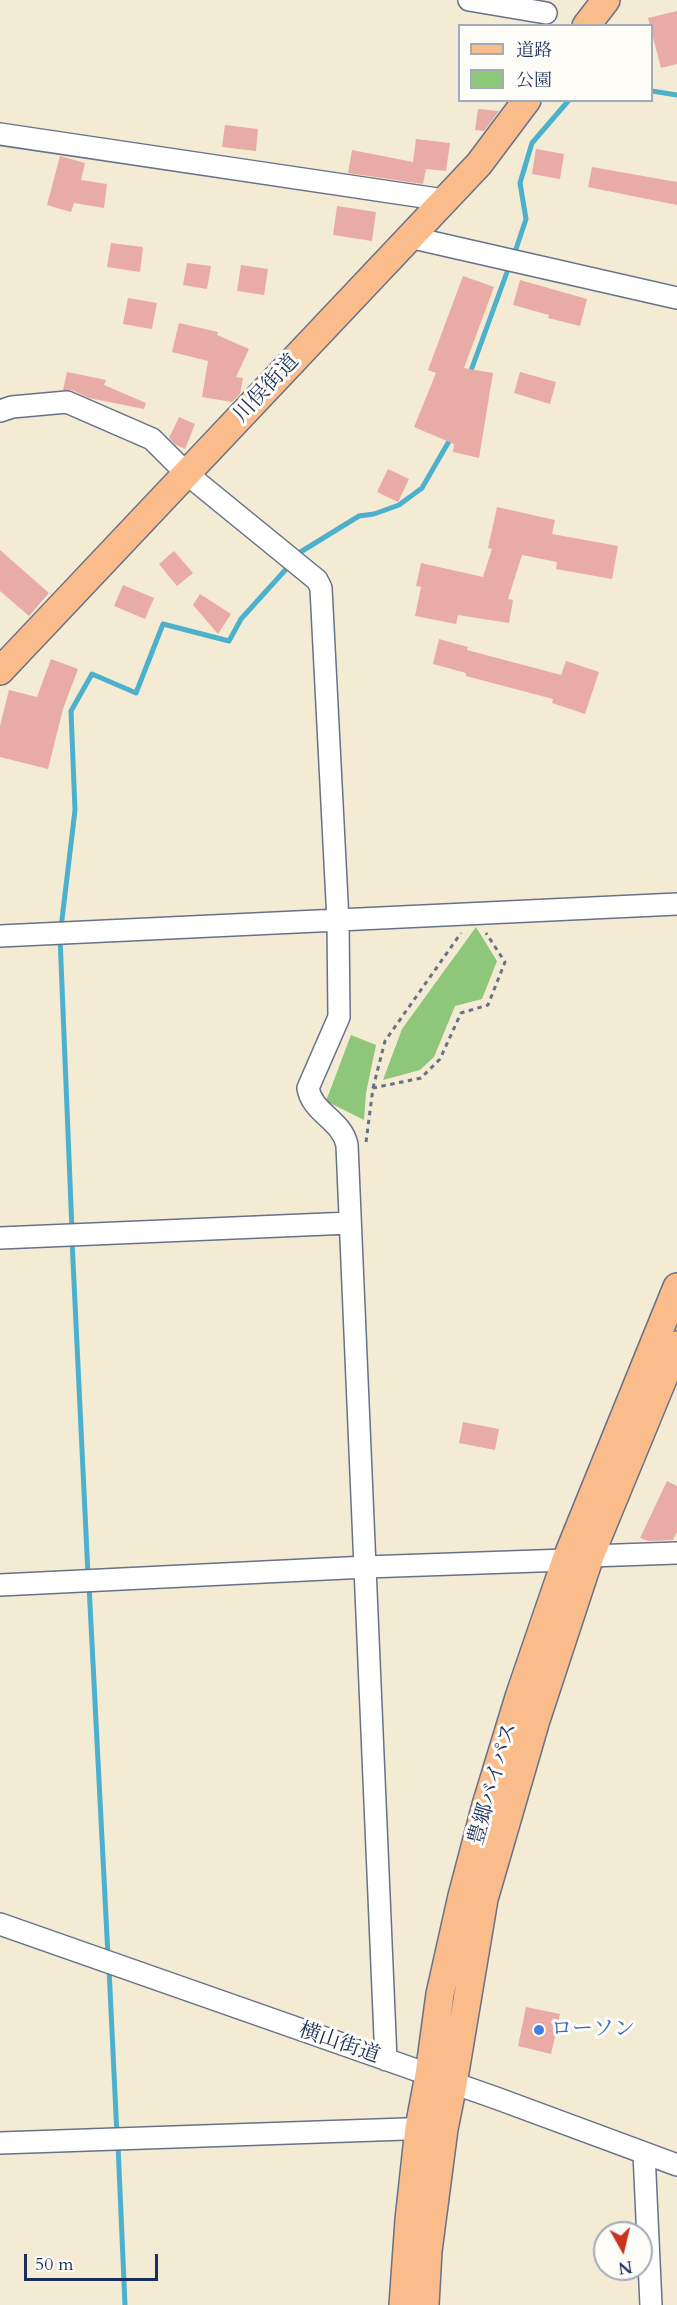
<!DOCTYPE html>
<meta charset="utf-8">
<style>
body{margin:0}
#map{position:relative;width:677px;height:2305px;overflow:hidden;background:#f4ebd5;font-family:Cardo,"Noto Serif JP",serif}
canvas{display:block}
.legend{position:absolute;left:458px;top:24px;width:195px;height:78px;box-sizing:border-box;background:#fdfcf7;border:2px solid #a3aaba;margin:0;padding:8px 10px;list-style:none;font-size:18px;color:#1b2f5e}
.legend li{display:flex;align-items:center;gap:12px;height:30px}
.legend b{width:30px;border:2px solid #a3aaba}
.north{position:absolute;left:593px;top:2221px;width:60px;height:60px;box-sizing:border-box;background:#fdfcf7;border:2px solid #a3aaba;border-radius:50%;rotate:172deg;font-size:16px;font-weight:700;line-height:24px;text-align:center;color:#1b2f5e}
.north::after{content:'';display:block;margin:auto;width:21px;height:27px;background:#c8321e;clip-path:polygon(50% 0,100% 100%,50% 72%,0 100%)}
.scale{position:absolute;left:24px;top:2254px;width:134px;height:27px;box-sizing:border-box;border:3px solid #1b2f5e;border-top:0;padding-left:8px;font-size:18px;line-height:21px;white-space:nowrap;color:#1b2f5e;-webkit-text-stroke:4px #fdfcf7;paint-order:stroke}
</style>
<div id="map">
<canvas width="677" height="2305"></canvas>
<ul class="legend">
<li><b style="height:8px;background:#f9bc8a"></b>道路</li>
<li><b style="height:16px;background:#8ec67a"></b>公園</li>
</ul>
<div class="north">N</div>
<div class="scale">50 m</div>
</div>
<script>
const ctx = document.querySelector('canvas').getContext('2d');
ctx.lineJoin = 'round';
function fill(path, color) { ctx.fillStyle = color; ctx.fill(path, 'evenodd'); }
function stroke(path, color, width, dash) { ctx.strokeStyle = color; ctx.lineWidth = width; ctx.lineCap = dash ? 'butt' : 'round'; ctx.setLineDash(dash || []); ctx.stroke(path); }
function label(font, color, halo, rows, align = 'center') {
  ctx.font = font + ' Cardo,"Noto Serif JP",serif'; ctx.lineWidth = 6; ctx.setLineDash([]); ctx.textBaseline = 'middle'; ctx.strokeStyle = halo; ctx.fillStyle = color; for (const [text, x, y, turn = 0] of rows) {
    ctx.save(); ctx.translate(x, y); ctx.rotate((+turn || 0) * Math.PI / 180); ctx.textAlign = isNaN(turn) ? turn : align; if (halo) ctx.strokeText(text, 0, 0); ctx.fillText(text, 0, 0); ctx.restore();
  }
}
const green = new Path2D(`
 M476,927L497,961L482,999L455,1006L434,1057L420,1070L383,1080L402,1029Z
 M351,1035L376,1045L366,1093L364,1120L326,1101Z`);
const stream = new Path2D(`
 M652,91L677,95
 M514,255L526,219L520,183L532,143L569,100
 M469,376L510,264
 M294,556L359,516L374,514L399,505L422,488L452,436
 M61,928L75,810L71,711L92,674L136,693L163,624L229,641L241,619L288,567L286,565
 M60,937L72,1231
 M72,1240L88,1575
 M89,1585L108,1956
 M109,1968L117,2136
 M118,2145L125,2305`);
const building = new Path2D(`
 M677,11V64L661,68L648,18Z
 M478,109L499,111L484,131L475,130Z
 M225,125L258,129L256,151L222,147Z
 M416,139L450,143L446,171L426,169L423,184L348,173L352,150L413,162Z
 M536,149L564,154L560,179L532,174Z
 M60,156L85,163L81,180L107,184L104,208L74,203L71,212L47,205Z
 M592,167L677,182V205L588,187Z
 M337,206L376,212L372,241L333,235Z
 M111,243L143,247L140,272L107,267Z
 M187,263L211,266L207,289L183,285Z
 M241,265L268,269L264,295L237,291Z
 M463,276L494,287L464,368L493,373L479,458L453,452L454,444L414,427L436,373L428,370Z
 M520,280L587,299L580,326L548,318L549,315L513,305Z
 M128,298L157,303L152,329L123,324Z
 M179,323L218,332L217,335L249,349L236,377L243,378L240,394L232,402L202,397L208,361L172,352Z
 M67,372L106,380L104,385L146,403L144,409L89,398L72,390H63Z
 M520,372L556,382L550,404L514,393Z
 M179,417L195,424L185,449L176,445L169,438Z
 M388,469L409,479L398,502L377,492Z
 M497,507L555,520L552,534L618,546L612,579L556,569L557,562L522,555L508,599L513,600L509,623L458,615L456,624L415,616L421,587L416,586L421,563L483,577L492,549L488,548Z
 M0,550L49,593L29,616L0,591Z
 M174,551L193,573L177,586L159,564Z
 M123,585L154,598L145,619L114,606Z
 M200,594L231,614L218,634L193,605Z
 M439,639L468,647L467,650L561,675L566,661L599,672L585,714L552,703L553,699L466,676V673L433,664Z
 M51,659L78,669L63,709L48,769L0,757V726L9,690L37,697Z
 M463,1422L499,1429L495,1450L459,1443Z
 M667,1481L677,1486V1532L673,1540L648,1541L640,1538Z
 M526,2007L560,2014L551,2054L518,2046Z`);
const path = new Path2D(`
 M373,1088L385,1041L461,933
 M366,1142L373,1088L421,1078L440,1059L461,1013L488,1005L505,962L486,933`);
const minor = new Path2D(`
 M469,0L546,13
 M0,134L444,200
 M409,237L677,298
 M0,411L12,407L67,402L152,439L187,474L317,580L321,588L338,921L339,1017L308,1088C312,1113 342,1120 347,1145L386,2060
 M0,936L677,904
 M0,1238L350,1223
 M0,1585L366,1567L566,1560L590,1556L677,1553
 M0,1924L496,2098L677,2165
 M0,2143L434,2128
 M644,2153L651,2305`);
const major = new Path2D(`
 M586,26L606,0
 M0,671L479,164L527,100
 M403,2305L409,2220L419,2128L429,2075L440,1994L462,1896L486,1805L520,1694L566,1560L677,1287
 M425,2305L428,2251L444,2129L453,2084L484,1899L536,1720L590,1556L677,1345`);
const markers = [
 [539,2030,6,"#3f7fe0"]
];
const streetNames = [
 ["川俣街道",267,389,-47],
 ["豊郷バイパス",494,1784,-74],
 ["横山街道",339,2044,19]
];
const shopNames = [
 ["ローソン",551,2030]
];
fill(green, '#8ec67a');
stroke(stream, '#4db0cc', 5);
fill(building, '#e9aba5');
stroke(minor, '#677188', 24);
stroke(major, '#677188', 30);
stroke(path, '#677188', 3, [4.5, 4.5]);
stroke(minor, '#fff', 21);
stroke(major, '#f9bc8a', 27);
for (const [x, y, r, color] of markers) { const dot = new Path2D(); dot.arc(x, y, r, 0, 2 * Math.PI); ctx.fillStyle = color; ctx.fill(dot); stroke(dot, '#fdfcf7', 2); }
label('21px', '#1b2f5e', '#fdfcf7', streetNames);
label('21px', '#366cbe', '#fdfcf7', shopNames, 'left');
</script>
